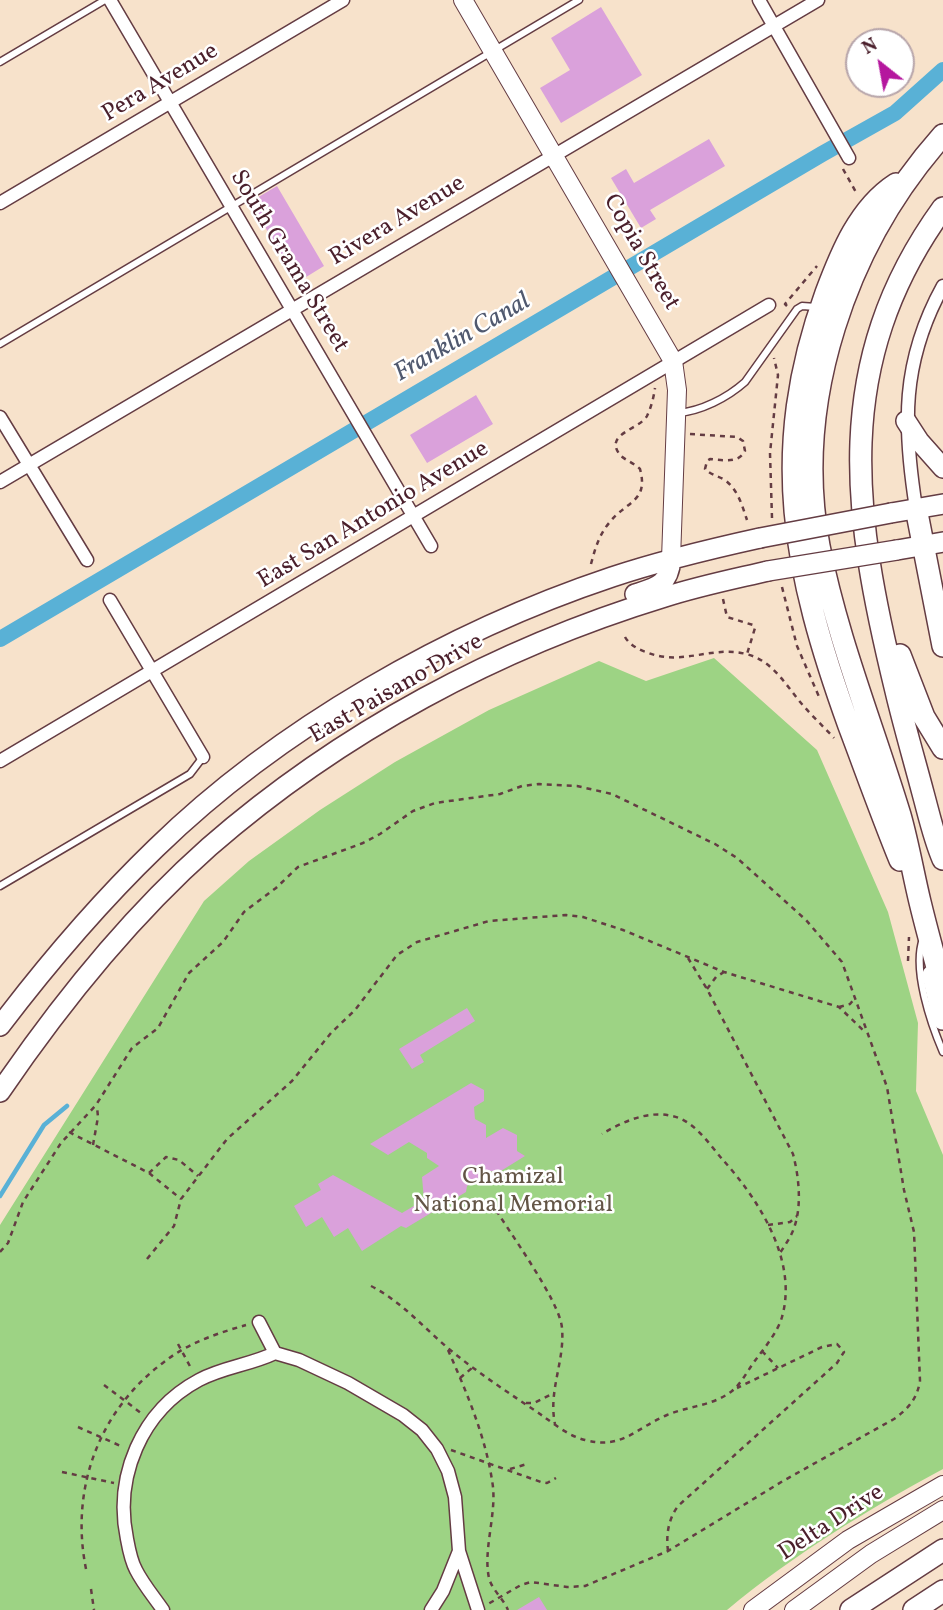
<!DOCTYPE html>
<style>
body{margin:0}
#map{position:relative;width:943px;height:1610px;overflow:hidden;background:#f7e2cb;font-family:Vollkorn,serif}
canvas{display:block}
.north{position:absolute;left:845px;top:28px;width:70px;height:70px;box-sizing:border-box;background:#fff;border:2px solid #b7a5aa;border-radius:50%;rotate:329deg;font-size:19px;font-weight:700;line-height:28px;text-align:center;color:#4a1f2b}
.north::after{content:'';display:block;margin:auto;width:24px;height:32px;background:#b5179e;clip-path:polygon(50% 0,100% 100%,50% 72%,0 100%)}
</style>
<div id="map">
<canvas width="943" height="1610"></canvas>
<div class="north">N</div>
</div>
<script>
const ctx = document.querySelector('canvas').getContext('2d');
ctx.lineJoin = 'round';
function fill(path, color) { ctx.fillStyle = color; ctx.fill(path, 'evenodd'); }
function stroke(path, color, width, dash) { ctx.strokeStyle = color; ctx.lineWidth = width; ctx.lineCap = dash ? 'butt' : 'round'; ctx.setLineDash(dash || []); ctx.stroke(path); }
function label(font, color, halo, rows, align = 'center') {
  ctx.font = font + ' Vollkorn,serif'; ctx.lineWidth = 5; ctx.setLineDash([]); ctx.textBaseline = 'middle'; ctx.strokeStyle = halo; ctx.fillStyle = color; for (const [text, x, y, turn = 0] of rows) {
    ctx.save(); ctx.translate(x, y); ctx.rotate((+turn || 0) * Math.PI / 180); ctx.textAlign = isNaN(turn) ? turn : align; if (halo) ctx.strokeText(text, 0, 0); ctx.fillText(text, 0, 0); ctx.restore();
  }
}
const green = new Path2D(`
 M714,658L817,750L888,912L918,1023L916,1091L943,1155V1469C867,1510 793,1555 727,1610H0V1225L204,901L249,861L320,810L395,762L489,710L599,661L646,681Z`);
const stream = new Path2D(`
 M0,1196L44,1125L67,1106`);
const canal = new Path2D(`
 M0,639L822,154L895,113L943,70`);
const building = new Path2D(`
 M601,7L642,75L561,123L540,88L570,70L551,38Z
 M709,139L725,166L650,210L656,219L641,228L611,178L626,169L634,183Z
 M277,186L324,266L298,282L250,202Z
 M476,395L493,424L427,463L410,435Z
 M467,1008L475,1021L420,1055L424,1062L412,1069L399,1049Z
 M471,1083L484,1090V1101L474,1107L475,1119L486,1125V1138L503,1128L517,1135V1151L525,1156L496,1174L491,1171L467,1186L466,1192L406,1228L401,1226L362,1251L348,1228L334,1237L322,1217L306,1227L294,1206L321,1190L318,1184L333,1175L402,1213L424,1200L422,1177L439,1166L427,1158V1153L409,1142L388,1155L370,1144Z
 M539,1597L547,1610H517Z`);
const path = new Path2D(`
 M843,169L857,194
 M787,306L785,304L817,266
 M690,434L737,437L743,441L745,451C738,464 723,460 710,459L707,461L705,469C711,475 718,476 725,480C738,490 742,505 747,520
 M772,518L770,453L778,375L774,358
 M591,564C595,549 599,535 609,523C626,501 649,502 640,469C634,463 627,461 621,456C602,434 639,430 647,416C651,408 654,396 655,388
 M782,587L797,646L820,699
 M723,599L727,617L753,625L755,628L747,654
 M625,637C629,644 637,649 646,652C681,667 712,645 746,654C772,660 785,684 801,703C811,715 823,726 834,738
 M688,958L707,989L793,1154C799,1177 802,1206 794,1228C791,1237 785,1245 780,1253
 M908,961L909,937
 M707,989L716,977L724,972
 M839,1007L850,1004L855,998
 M69,1132L149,1173L181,1199
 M93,1145L98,1117L97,1107
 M149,1173L166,1157L179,1160L198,1176
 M491,1202C507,1229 560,1301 562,1328C565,1361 548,1391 555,1424
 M768,1225L790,1222L797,1216
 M0,1252L8,1243L23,1202L61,1143L96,1105L132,1048L158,1028L189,973L223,942L244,912L276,888L298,867L363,843L380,834L413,811L435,803L500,794L522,786L539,784L577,786L612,794L715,844L737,858L806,920L842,962L887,1087L904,1190L914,1232L920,1381C917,1399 908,1409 894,1419L783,1481L668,1551L585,1586L567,1587L531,1582L521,1585L488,1604
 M147,1259L174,1226L181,1199L227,1139L292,1081L331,1033L355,1010L397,955L417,942L489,921L566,915L583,917L623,930L724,972L839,1007L866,1033
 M371,1286C401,1301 424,1328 449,1349C478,1373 509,1393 540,1414C553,1423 568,1436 585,1440C622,1450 636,1428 667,1415C688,1406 713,1406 732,1391C742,1383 749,1368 757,1358C766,1346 778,1331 782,1317C798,1261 759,1200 723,1160C709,1144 694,1120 672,1116C648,1110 622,1122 602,1134
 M178,1344L192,1370
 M448,1350C467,1393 487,1440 493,1487C496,1516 483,1551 489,1578C492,1590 503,1598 508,1610
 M762,1351L778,1368
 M460,1378L472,1368
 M104,1385L141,1413
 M526,1403H534L552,1394
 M78,1427L123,1447
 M451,1450L541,1482L547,1483L556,1478
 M510,1469L527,1464
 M62,1472L114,1483
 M668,1551C666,1535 668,1520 678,1506L837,1363L844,1352L837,1344L822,1347L737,1388
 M86,1569C70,1490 98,1411 164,1362C188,1343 218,1333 246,1325
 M91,1589L94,1610`);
const service = new Path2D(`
 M0,62L105,0
 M0,344L579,0
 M678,413C701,411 727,398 745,382L797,309L802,306L816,307
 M0,886L190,774L203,757
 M923,939C912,969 931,1024 943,1052`);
const minor = new Path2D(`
 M110,0L431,546
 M759,0L849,158
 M0,203L343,0
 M0,417L87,560
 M0,482L818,0
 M916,508C903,426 901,362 943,286
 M110,600L203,757
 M0,761L769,305
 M259,1322L275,1353
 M163,1610C154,1597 143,1584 136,1570C131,1561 129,1550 127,1539C114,1477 141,1411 199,1380C223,1367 250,1365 275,1353L299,1360L348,1383L403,1415L422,1430L437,1449L448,1471L455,1497L459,1551L478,1610
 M431,1610L443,1591L459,1551`);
const secondary = new Path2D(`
 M463,0L673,361L677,390L671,559
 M753,1610L848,1540L943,1485
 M794,1610L871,1554L943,1510`);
const primary = new Path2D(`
 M906,421L919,441L943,468
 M891,513L943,504
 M897,550L943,542
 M635,594C657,587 669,585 671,559
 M0,1026C48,963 99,903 156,848C279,728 450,631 612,577C660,561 710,549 760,538
 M0,1092C60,1004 129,918 209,847C341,732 498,648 665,597C699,586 734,579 768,571`);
const motorway = new Path2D(`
 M943,135C846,244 792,401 819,546C837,638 873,726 900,815C908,843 913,873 920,902C927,931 935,960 943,989
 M896,184C859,208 841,253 826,293C768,452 794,573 849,726C866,771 882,816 900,860
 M943,208C830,364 853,515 896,691C904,725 914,759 923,793C929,815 934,838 943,859
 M916,508L943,646
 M900,655L924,717L943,748
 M933,975L943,1019
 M851,1610L943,1550
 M914,1610L943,1591`);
const primaryBridge = new Path2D(`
 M760,538L891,513
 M768,571L897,550`);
const streetNames = [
 ["Pera Avenue",161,84,-31],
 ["Rivera Avenue",398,222,-31],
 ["Copia Street",640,253,60],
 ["South Grama Street",288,262,59],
 ["East San Antonio Avenue",374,516,-31],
 ["East Paisano Drive",397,690,-30],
 ["Delta Drive",832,1524,-33]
];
const parkNames = [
 ["Chamizal",513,1179],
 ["National Memorial",513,1207]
];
const waterNames = [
 ["Franklin Canal",463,339,-30]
];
fill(green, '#9dd384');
stroke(stream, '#59b1d6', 4.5);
stroke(canal, '#59b1d6', 16);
fill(building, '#daa1db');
stroke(service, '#643c43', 9);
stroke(minor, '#643c43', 15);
stroke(secondary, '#643c43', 20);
stroke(primary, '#643c43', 22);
stroke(motorway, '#643c43', 24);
stroke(path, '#643c43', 2.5, [5, 5]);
stroke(service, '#fff', 6);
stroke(minor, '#fff', 12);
stroke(secondary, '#fff', 18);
stroke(primary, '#fff', 19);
stroke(motorway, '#fff', 21);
stroke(primaryBridge, '#643c43', 22, []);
stroke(primaryBridge, '#fff', 19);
label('24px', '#4a1f2b', '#fff', streetNames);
label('24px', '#635546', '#fff', parkNames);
label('italic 26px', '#50596f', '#fff', waterNames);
</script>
